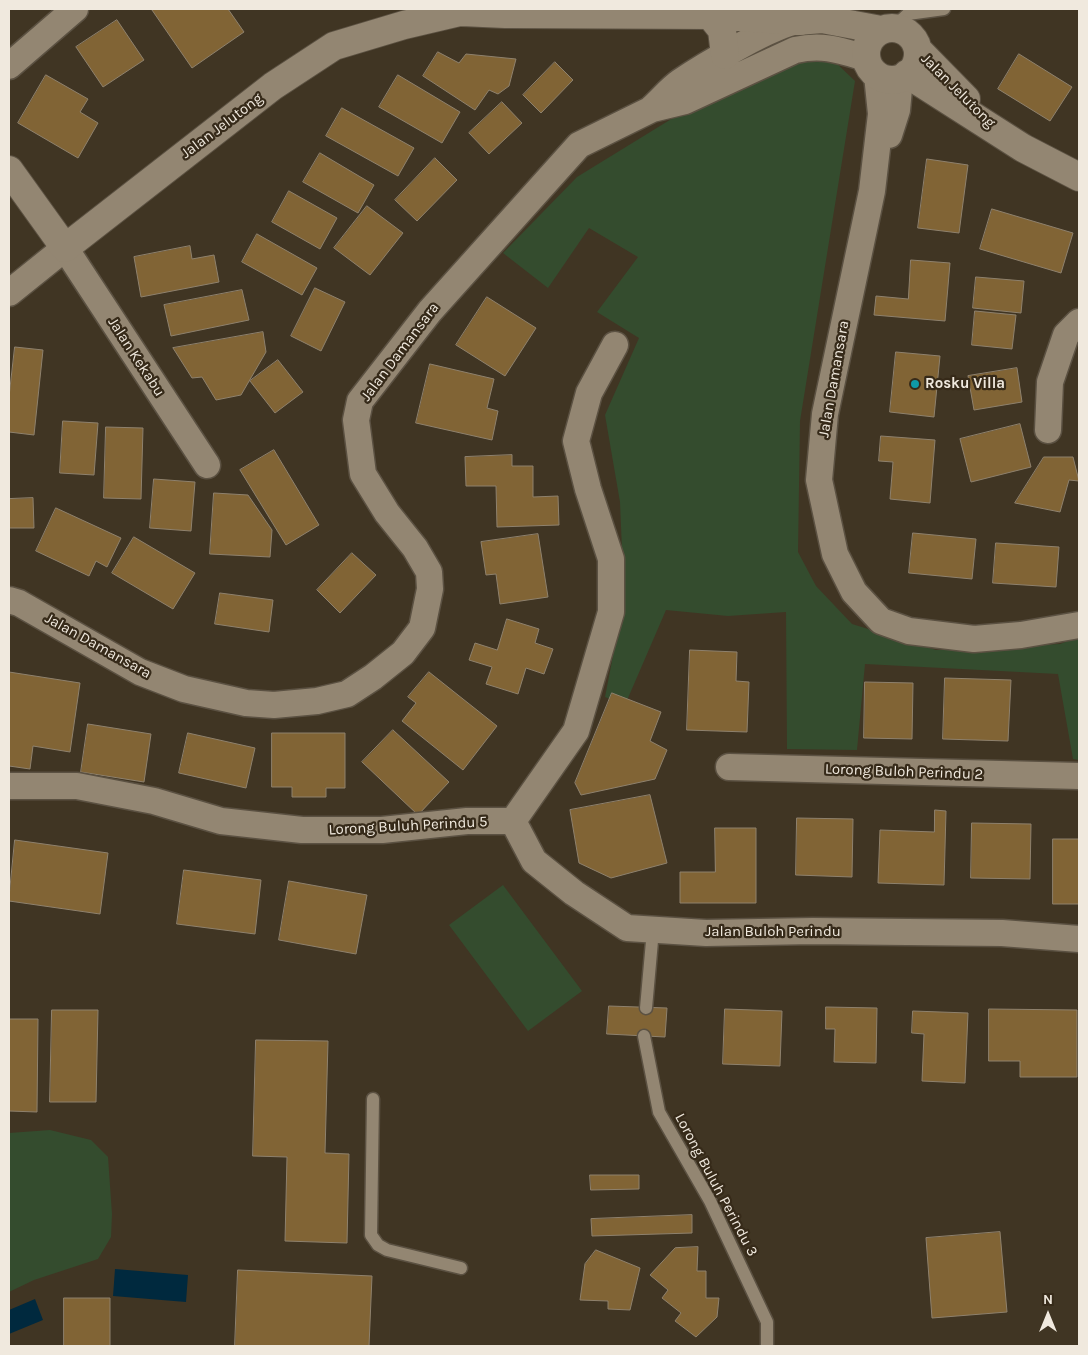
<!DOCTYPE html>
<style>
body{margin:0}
#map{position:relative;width:1088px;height:1355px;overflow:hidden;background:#403523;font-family:Karla,sans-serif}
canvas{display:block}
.frame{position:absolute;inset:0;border:10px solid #f0e9de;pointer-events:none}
.north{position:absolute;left:1023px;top:1290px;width:50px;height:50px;-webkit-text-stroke:4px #362a19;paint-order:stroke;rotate:0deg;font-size:14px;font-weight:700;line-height:20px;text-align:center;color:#f0e9de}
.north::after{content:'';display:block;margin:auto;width:18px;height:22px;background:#f0e9de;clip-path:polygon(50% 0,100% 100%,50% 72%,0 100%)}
</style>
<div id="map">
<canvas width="1088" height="1355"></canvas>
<div class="frame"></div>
<div class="north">N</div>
</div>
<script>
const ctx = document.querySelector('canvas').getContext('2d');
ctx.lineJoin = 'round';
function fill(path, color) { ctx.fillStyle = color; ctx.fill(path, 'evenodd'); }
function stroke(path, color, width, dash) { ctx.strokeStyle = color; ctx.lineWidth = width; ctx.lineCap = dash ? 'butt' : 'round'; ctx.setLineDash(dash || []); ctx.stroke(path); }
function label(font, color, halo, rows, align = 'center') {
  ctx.font = font + ' Karla,sans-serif'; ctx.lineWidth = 4.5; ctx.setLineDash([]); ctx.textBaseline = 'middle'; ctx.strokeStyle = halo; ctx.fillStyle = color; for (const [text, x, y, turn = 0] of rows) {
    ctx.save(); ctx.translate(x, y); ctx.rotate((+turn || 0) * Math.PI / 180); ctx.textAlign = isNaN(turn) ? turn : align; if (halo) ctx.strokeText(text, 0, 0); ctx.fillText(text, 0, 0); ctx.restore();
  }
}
const green = new Path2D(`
 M831,58L855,81L800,421L798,552L816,586L852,624L936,650L1060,644L1079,637V760L1073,759L1058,674L865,664L857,750L787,749L786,612L728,616L666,610L625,705L605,697L624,599L620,502L605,415L639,338L597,312L638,257L589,228L548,288L503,253L577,177L699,102L800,61Z
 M503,885L582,991L528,1031L449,925Z
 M50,1130L91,1140L108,1157L112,1214L111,1237L98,1259L34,1280L9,1292V1133Z`);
const water = new Path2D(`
 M115,1269L188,1275L186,1302L113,1296Z
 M35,1299L43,1320L9,1334V1310Z`);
const building = new Path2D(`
 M154,9H228L244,32L192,68L152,10Z
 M117,20L144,60L103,87L76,47Z
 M438,52L459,63L466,54L516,59L509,86L498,94L489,90L475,110L423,76Z
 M1019,54L1072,87L1050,121L998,89Z
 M555,62L573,80L541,113L523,95Z
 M46,75L88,99L80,112L98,123L78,158L18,123Z
 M398,75L460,112L442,143L379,107Z
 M502,102L522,123L489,154L469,133Z
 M342,108L414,148L398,176L326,136Z
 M320,153L374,185L358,213L303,182Z
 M435,158L457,180L417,221L395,200Z
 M927,159L968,165L959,233L918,228Z
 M289,191L337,218L320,249L272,222Z
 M367,206L403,233L370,275L334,248Z
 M992,209L1073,233L1061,273L980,249Z
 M257,234L317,268L302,295L242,262Z
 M190,246L192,259L214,255L219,282L141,297L134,257Z
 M911,260L950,263L945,321L874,315L876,296L908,299Z
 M976,277L1024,281L1021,313L973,308Z
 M315,288L345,302L321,351L291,336Z
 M242,290L249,320L171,336L164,305Z
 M487,297L536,328L505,376L456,345Z
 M975,311L1016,315L1012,349L972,345Z
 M263,332L266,352L241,395L216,400L202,377L192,378L173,348Z
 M15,347L43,350L34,435L9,432V397Z
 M896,352L940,356L934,417L890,412Z
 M278,360L303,392L275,413L250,381Z
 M430,364L494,379L487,408L498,411L492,440L416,423Z
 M1017,368L1022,402L974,410L968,376Z
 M63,421L98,423L94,475L60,473Z
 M1020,424L1031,467L971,482L960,439Z
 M106,427L143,428L141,499L104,498Z
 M881,436L935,440L930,503L890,499L893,462L879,461Z
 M274,450L319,525L286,545L240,470Z
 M512,455V466H533V497L558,496L559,525L497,527L496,486H466L465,457Z
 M1044,457H1073L1079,481L1069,480L1060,512L1015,503Z
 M154,479L195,482L191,531L150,528Z
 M214,493L248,495L272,530L270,557L210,554Z
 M33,498L34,528H9V499Z
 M56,508L121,538L107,567L96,561L89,576L36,551Z
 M913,533L976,539L972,579L909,573Z
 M538,534L548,597L500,604L496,574L486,575L481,542Z
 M134,537L195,573L173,609L112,573Z
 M996,543L1059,547L1056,587L993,583Z
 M352,553L376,575L340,613L317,590Z
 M220,593L273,600L269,632L215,624Z
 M507,619L539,629L535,643L553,649L544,674L526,668L518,694L486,684L492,667L469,660L475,643L497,650Z
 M690,650L737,652L736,681L749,682L747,732L687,730Z
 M9,672L80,683L70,752L33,746L30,769L9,766Z
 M429,672L497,726L463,770L402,721L416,703L408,697Z
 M945,678L1011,680L1008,741L943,739Z
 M865,682L913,683L912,739L864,738Z
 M612,693L661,712L650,741L667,750L655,779L581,795L575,783Z
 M88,724L151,734L144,782L81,772Z
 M393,730L449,782L418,815L362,762Z
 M188,733L255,748L246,788L179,773Z
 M272,733H345V788H326V797H292V787H272Z
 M650,795L667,863L611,878L579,863L570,810Z
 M935,810L946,811L944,885L878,883L880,830L934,832Z
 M797,818L853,819L852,877L796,875Z
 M972,823L1031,824L1030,879L971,878Z
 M715,828H756V903H680V872H715Z
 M1053,839H1079V904H1053Z
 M15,840L108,853L100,914L9,901Z
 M184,870L261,880L255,934L177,924Z
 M289,881L367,895L356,954L279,940Z
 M609,1006L667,1008L665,1037L607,1034Z
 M826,1007L877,1008L876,1063L834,1062L835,1029H826Z
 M725,1009L782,1011L780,1066L723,1064Z
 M989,1009L1077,1010V1077H1020V1061H989Z
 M52,1010H98L96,1102H50Z
 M913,1011L968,1013L965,1083L922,1081L924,1034L912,1033Z
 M9,1019H38L37,1112L9,1111Z
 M256,1040L328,1041L325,1153L349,1154L347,1243L285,1241L287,1157L253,1156Z
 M590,1175H639V1189L591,1190Z
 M692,1215V1233L592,1236L591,1219Z
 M1000,1232L1007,1312L932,1318L926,1238Z
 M698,1247L697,1271H706V1298H719L717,1317L696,1337L675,1321L681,1313L662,1298L668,1290L650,1275L675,1248Z
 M596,1250L640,1268L630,1310L608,1309V1301L580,1300L585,1264Z
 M238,1270L372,1276L369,1346H235Z
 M64,1298H110V1346H64Z`);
const service = new Path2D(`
 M893,28L908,14L944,9
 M646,1008L653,930
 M644,1036L659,1112L710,1201L767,1322V1346
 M373,1099L371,1235L378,1245L387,1250L461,1268`);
const minor = new Path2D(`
 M9,66L75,9
 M877,75L881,114L872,191L825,414L819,480L835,554L854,592L881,621L909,631L974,639L1021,635L1079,625
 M652,108C661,100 670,89 680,82C699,69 781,19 800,22
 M889,135L897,110L900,78
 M9,293L65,248L207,465
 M1048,430L1050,382L1066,335L1079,322
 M9,600L19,603L140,672L184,689L246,703L274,705L317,701L347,694L373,677L403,653L422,628L430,589L429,572L415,548L387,513L363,474L356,420L360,401L430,311L579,145L652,109L685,101L795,50C823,44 839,50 866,58
 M729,767L1079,776
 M9,786H77L154,801L221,821L302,830H382L467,821H513
 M513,821L534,861L574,893L627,928L706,933L813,931L1002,933L1079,939
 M513,821L576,731L611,612V559L588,489L576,441L589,393L615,345`);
const tertiary = new Path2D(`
 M462,12L505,14L710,15L797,21L822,19L881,30
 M710,15L722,30L725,55
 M866 54a26 26 0 1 1 52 0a26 26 0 1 1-52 0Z
 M918,50L966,99
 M907,74L1023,148L1079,177
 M9,170L65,248L273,86L334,46L404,25L472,9`);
const markers = [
 [915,384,5,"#0f9aa8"]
];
const streetNames = [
 ["Jalan Jelutong",958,91,45],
 ["Jalan Jelutong",222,126,-37],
 ["Jalan Damansara",400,352,-53],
 ["Jalan Kekabu",136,357,57],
 ["Jalan Damansara",834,379,-80],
 ["Jalan Damansara",98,646,29],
 ["Lorong Buloh Perindu 2",904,772,2],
 ["Lorong Buluh Perindu 5",408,826,-3],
 ["Jalan Buloh Perindu",773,932],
 ["Lorong Buluh Perindu 3",716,1185,62]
];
const poiNames = [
 ["Rosku Villa",925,384]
];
fill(green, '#344c2e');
fill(water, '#00293e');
fill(building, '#816435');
stroke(building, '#8e816d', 1);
stroke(service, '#5b5142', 15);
stroke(minor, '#5b5142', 29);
stroke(tertiary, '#5b5142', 30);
stroke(service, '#938672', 12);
stroke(minor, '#938672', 26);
stroke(tertiary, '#938672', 28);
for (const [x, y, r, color] of markers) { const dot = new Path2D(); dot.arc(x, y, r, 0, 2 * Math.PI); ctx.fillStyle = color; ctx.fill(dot); stroke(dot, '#362a19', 2); }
label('15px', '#f0e9de', '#362a19', streetNames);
label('bold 15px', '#f0e9de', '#362a19', poiNames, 'left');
</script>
